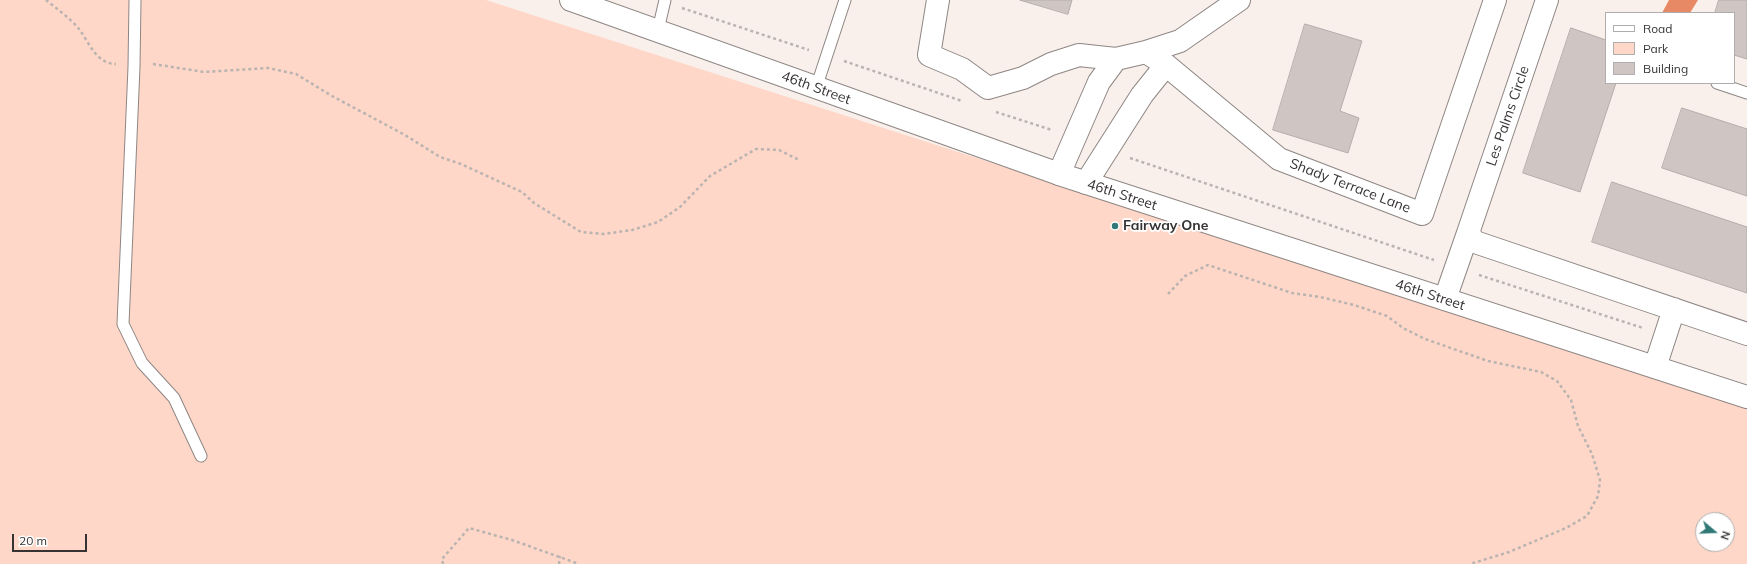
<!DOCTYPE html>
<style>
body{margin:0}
#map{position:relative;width:1747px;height:564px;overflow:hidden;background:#f9f0ec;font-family:Mulish,sans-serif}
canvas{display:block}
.legend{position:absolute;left:1605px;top:12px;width:130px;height:72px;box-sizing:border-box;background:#fff;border:1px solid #afadad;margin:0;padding:5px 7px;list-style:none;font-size:12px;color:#363332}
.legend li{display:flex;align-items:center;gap:8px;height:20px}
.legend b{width:20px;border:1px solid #afadad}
.north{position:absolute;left:1695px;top:512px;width:40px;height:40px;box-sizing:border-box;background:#fff;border:1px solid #afadad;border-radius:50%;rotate:109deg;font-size:11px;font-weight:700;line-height:16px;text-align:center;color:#363332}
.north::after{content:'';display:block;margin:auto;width:14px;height:18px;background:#307976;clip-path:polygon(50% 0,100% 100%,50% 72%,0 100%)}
.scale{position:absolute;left:12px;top:534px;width:75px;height:18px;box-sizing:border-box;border:2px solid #363332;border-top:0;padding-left:5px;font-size:12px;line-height:14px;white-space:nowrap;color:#363332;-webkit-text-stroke:3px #fff;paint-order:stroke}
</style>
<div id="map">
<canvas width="1747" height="564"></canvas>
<ul class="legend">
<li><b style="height:5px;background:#fff"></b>Road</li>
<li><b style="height:11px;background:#fed7c8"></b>Park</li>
<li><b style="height:11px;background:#cfc6c3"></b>Building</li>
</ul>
<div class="north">N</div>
<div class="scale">20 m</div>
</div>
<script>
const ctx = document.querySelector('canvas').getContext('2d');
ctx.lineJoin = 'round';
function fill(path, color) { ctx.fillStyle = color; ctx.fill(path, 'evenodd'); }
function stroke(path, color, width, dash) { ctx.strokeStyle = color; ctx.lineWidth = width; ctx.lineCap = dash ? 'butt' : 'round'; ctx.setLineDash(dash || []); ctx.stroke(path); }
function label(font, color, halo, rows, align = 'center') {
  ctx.font = font + ' Mulish,sans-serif'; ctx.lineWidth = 3.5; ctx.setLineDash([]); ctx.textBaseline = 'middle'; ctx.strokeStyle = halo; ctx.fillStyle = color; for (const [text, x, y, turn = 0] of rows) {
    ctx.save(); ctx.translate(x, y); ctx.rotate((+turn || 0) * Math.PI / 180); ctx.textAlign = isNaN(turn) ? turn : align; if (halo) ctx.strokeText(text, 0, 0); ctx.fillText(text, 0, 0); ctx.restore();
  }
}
const green = new Path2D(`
 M0,0H486L1747,406V564H0ZM1703,520H1727V544H1703Z`);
const water = new Path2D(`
 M1669,0H1698L1690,13H1662Z`);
const building = new Path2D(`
 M1020,0H1072L1068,14Z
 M1719,0H1747V59L1734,55V13H1715Z
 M1305,24L1362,41L1340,111L1359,118L1348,153L1273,130Z
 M1571,28L1606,40V83H1616L1580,192L1523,173Z
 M1682,108L1747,129V196L1662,168Z
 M1612,182L1747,227V293L1592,242Z`);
const path = new Path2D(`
 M46,0C57,9 70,18 79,29C89,42 96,64 116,64
 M682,8L809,50
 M844,61L962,101
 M153,64L204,72L268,68L296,74L332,96L405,135L440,157L461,164L522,192L534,203L581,232L604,234L632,230L658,222L680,207L710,176L756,149L779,150L799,160
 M996,112L1052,130
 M1130,158L1434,260
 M1479,275L1643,328
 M1168,294L1185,276L1208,265L1292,293L1320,297L1354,305L1387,316L1403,328L1425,339L1488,361L1541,372L1557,381L1571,400L1578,426L1592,454L1600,480L1598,496L1587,516L1566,528L1509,552L1470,564
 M443,564L442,559L469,528L512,540L579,564
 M559,564L560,556`);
const service = new Path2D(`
 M135,0L134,67L123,324L142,363L174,398L201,456
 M658,30L665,0
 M1717,83L1747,93
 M816,88L845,0`);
const minor = new Path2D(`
 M938,0L929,55L962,69L988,88L1023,78L1051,64L1079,55L1116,59L1146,52L1166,65L1279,159L1422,214L1495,0
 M1547,0L1468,233L1475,242L1747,334
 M1146,52L1180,41L1239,0
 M1059,174L1099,82L1116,59
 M1086,183L1142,95L1166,65
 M1445,299L1468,233
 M1655,367L1674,309`);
const tertiary = new Path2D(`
 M571,0L1059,174L1747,397`);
const markers = [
 [1115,226,4,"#307976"]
];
const streetNames = [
 ["46th Street",816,88,20],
 ["Les Palms Circle",1508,116,-71],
 ["Shady Terrace Lane",1350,186,21],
 ["46th Street",1122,195,18],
 ["46th Street",1430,295,18]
];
const poiNames = [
 ["Fairway One",1123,226]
];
fill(green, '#fed7c8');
fill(water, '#e78965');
fill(building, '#cfc6c3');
stroke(building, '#b5adaa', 1);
stroke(service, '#8e8683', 13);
stroke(minor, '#8e8683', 24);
stroke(tertiary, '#8e8683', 24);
stroke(path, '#bab3b0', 2.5, [3, 3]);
stroke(service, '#fff', 11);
stroke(minor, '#fff', 22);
stroke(tertiary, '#fff', 22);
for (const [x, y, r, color] of markers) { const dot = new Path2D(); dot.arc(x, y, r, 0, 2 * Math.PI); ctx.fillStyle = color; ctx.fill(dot); stroke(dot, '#fff', 1.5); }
label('14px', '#363332', '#fff', streetNames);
label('bold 14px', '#363332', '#fff', poiNames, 'left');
</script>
